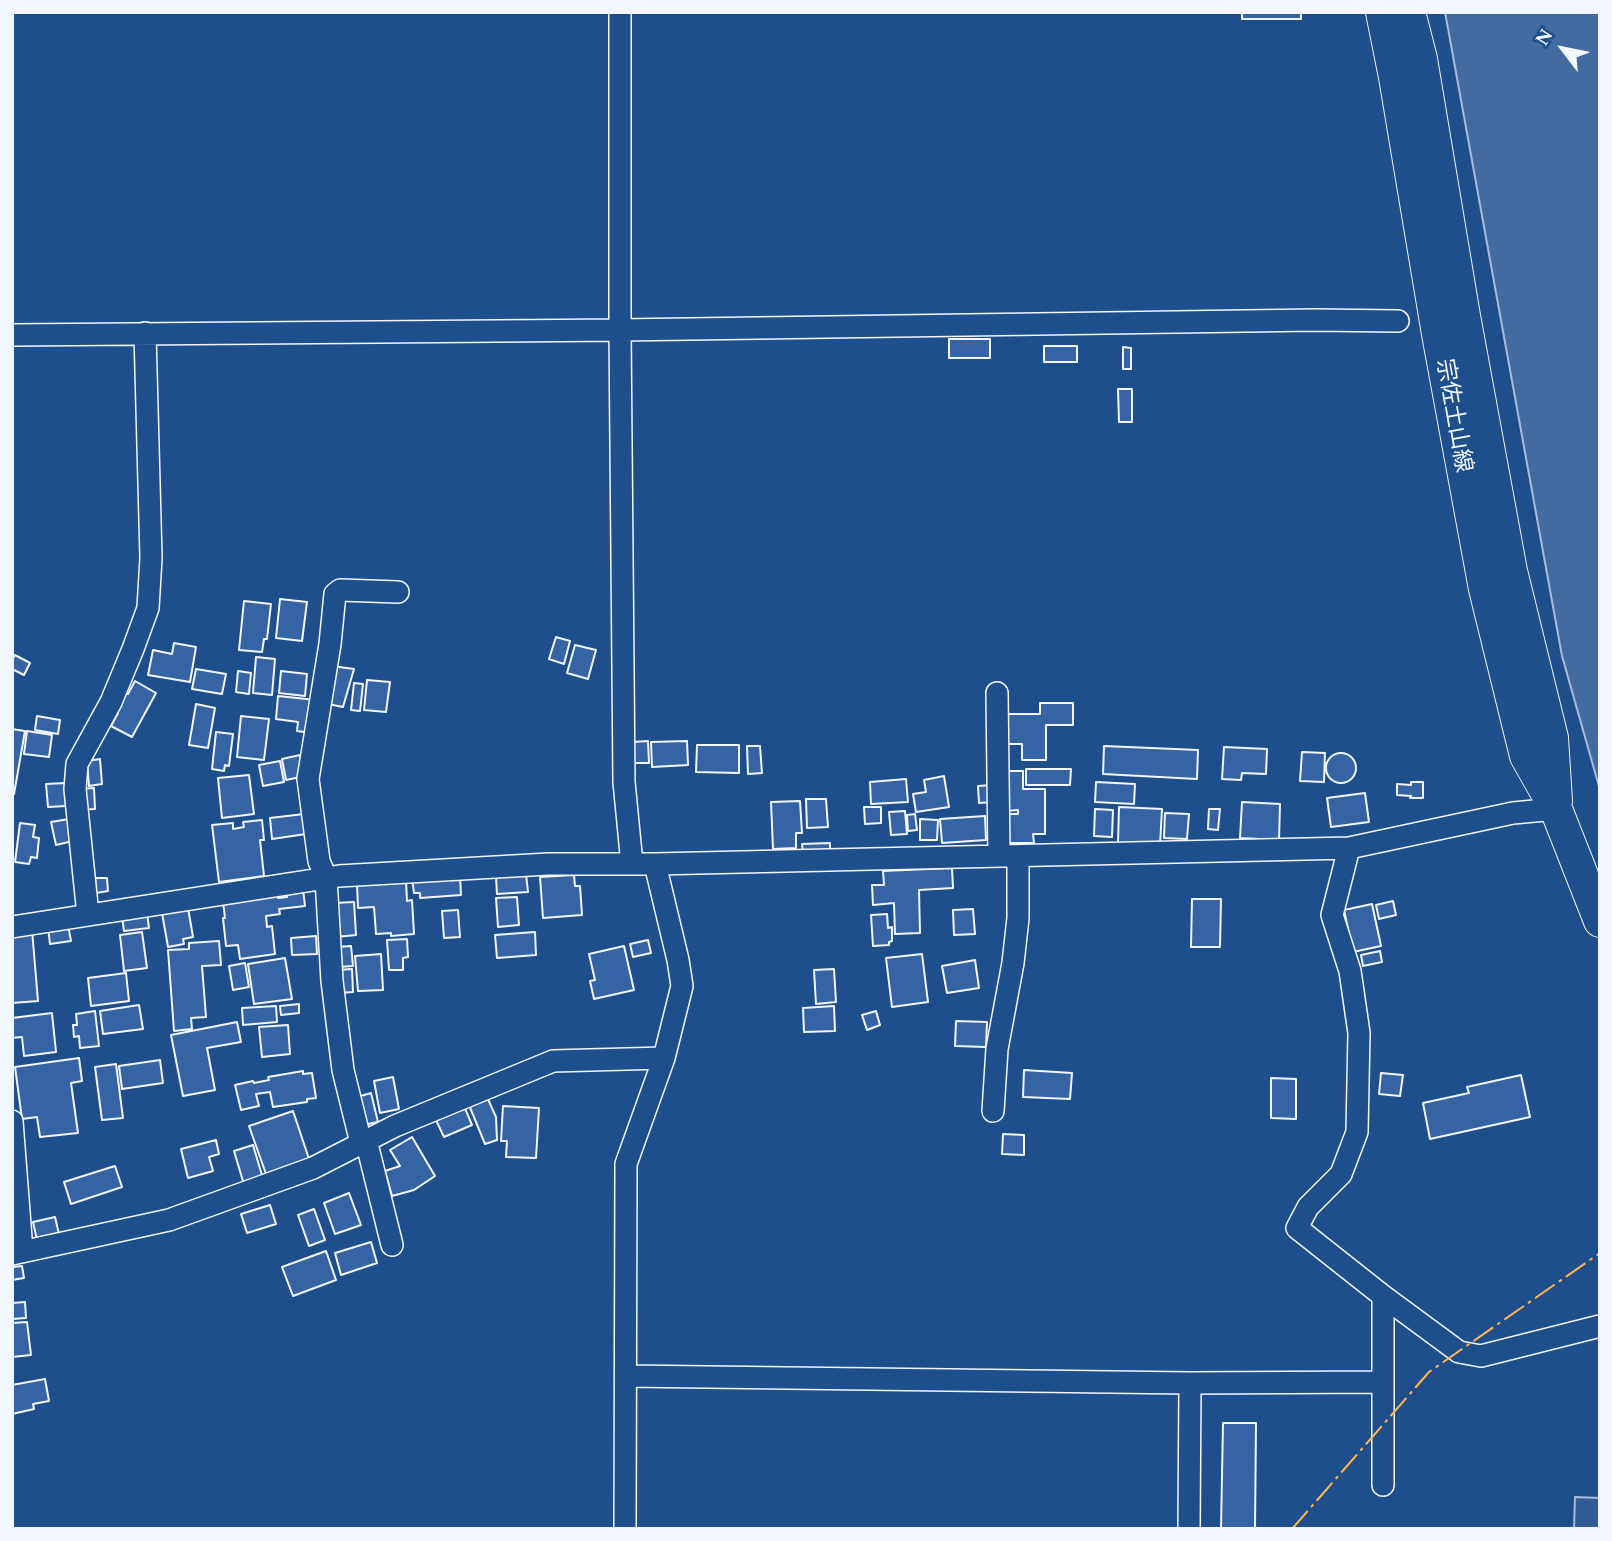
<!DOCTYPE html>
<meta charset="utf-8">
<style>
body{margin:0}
#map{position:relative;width:1612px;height:1541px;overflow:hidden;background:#1f4e8c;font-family:Spectral,serif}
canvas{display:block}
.frame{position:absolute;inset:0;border:14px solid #f2f6ff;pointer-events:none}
.north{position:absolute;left:1528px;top:14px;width:70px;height:70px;-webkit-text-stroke:5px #1f4e8c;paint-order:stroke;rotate:302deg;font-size:19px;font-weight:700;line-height:28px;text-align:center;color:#f2f6ff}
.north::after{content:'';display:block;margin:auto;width:24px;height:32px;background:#f2f6ff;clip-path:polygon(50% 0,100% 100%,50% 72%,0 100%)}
</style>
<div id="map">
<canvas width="1612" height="1541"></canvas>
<div class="frame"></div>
<div class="north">N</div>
</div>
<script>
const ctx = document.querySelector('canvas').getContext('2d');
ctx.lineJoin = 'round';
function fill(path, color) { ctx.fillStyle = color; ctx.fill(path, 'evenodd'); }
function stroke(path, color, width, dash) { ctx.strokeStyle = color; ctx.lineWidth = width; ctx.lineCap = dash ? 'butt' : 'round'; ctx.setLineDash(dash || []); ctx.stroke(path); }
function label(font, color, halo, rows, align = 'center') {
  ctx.font = font + ' Spectral,"Noto Sans JP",serif'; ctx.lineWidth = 5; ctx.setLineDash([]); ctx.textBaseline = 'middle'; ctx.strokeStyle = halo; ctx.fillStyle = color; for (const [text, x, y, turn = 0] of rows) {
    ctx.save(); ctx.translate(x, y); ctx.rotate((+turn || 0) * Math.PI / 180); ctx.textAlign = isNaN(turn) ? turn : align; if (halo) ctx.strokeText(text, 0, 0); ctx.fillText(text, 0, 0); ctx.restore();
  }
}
const built = new Path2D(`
 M1575,1497L1600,1498V1529H1574Z`);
const water = new Path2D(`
 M1445,12H1600V790L1562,656Z`);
const building = new Path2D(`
 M1242,12H1301V19H1242Z
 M949,339H990V358H949Z
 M1044,346H1077V362H1044Z
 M1123,347L1131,348V369H1123Z
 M1118,389H1132V422H1119Z
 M280,599L307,602L302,641L276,638Z
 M244,601L271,604L267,639H264L262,652L239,650Z
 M556,637L570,641L564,664L549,659Z
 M174,643L196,647L190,682L148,675L153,650L172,654Z
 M575,645L596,650L588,679L567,673Z
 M15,655L30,663L24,675L12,669V660Z
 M256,657L275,659L272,695L253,693Z
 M332,666L354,669L343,707L328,704Z
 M196,669L226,674L222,694L192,689Z
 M238,671L251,673L249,694L236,692Z
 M281,671L307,674L305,696L279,693Z
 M367,680L390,682L386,712L364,710Z
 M135,681L156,693L132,737L111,726L118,713L114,711L124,692L128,694Z
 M354,683L363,684L360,711L351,710Z
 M278,696L316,700L312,733L297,731L298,722L276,719Z
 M1040,703H1073V725H1046V760H1022V744H1008V714H1040Z
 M196,704L215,708L208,748L189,745Z
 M37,716L60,720L58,734L35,730Z
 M241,716L269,719L264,760L237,757Z
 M12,729L25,731L14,794L12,793Z
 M27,731L52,735L49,757L24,754Z
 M216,732L233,734L229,766L225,765L224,771L212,769Z
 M648,741L649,763H634L633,742Z
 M687,741L688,765L652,767L651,742Z
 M697,745H739V773L696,772Z
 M747,746H760L762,773L748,774Z
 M1104,746L1198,750L1197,779L1103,774Z
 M1224,747L1267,749L1266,774L1242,773L1241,780L1222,779Z
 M1302,752L1325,753L1324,782L1300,781Z
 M1326 768a15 15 0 1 1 30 0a15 15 0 1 1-30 0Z
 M300,755L305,776L286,780L282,759Z
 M100,759L102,784L89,786L87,761Z
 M280,761L284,782L263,786L259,765Z
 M1026,769H1071L1070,785H1026Z
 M1006,771H1023V789H1045V834H1033L1034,843H1005V814H1018V810L1006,811Z
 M249,775L254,814L222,818L218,778Z
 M944,776L949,807L916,812L913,794L926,792L924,780Z
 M906,779L908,802L871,804L870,782Z
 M1096,782L1135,784L1134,804L1095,802Z
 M1411,782H1423V798H1410L1411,796L1397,795V784L1411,785Z
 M65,783L66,806L48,807L46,784Z
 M992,785L993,802L979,803L978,786Z
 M94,788L95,809L79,810V789Z
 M1365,793L1369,822L1331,827L1327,798Z
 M806,799H826L828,827L807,828Z
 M800,801L802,833H796V848L773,849L771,802Z
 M1242,802L1280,804L1279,840L1240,838Z
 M864,807H881V823L865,824Z
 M1119,807L1162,809L1160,845L1118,843Z
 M1095,809L1113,810L1112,837L1094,836Z
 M1209,809H1220L1218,830L1208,829Z
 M905,811L907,834L891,835L889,812Z
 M1165,813L1189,814L1187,839L1164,838Z
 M304,814L306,834L272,839L270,818Z
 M915,814L917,830L908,831L907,815Z
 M985,816L986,840L942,843L940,819Z
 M69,819L73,841L56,845L51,822Z
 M920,819L938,820L937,840H920Z
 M262,820L264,840H260L264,876L219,882L212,825L233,823V829L244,827L243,822Z
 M20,823L35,825L33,837L39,838L37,858L31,857L29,864L15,862Z
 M830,843V852L803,853L802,844Z
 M952,868L953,888L919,890L920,933L895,934L894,903L873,905L872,885H884L883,871Z
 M526,874L528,892L497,894L496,877Z
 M460,875L461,895L420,898V893H414L412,878Z
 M574,875L575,886H580L582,915L543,918L540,877Z
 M95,878H107L108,891L96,893Z
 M406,881L407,901L412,900L414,934L391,936V933L376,934L374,907L358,908L357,884Z
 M303,889L305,906L279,909L280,914L266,916L267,927L272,926L275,954L240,959L238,945L226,946L223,918H225L223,902L278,895V898L287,897L286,891Z
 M517,897L519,925L498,927L496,898Z
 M1192,899H1221L1220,947H1191Z
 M1393,901L1396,915L1379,919L1376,905Z
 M354,902L356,935L336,937L334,903Z
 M1372,904L1381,946L1353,952L1344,910Z
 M188,908L193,937L183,939L184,944L168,947L162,913Z
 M973,909L975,934L954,935L953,910Z
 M458,910L460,937L444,938L442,911Z
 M147,913L149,928L124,931L122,917Z
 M887,914L888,928L892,927V941L889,942V945L873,946L871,915Z
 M68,925L71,941L50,944L48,927Z
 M32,930L38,1001L12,1003V932Z
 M142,932L147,968L124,971L120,935Z
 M535,932L536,955L497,958L495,935Z
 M316,936L317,954L292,955L291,938Z
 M407,939L408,957L403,958V970H389L387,940Z
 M648,940L651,953L633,957L630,944Z
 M219,941L221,965L202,966L206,1017L191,1018L192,1029L174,1031L168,950L189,949V943Z
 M351,946L353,966L338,967L337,947Z
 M624,946L634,990L594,999L590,981L595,980L589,954Z
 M1380,951L1382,962L1363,966L1361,955Z
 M381,954L383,990L358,991L355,956Z
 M922,954L928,1002L892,1007L886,958Z
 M285,958L292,999L254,1004L248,964Z
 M975,960L979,988L947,993L942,966Z
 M245,963L249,987L233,990L229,966Z
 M352,969L353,992L338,993L337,970Z
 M834,969L836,1002L816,1004L814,970Z
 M126,973L129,1001L91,1006L88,978Z
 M299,1004V1013L281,1015L280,1006Z
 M139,1005L143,1029L103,1034L100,1011Z
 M276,1006L277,1022L243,1025L242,1008Z
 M834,1006L835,1031L804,1032L803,1008Z
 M95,1011L99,1046L80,1048L79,1036L74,1037L73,1025H77L76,1014Z
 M876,1011L880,1025L867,1030L862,1015Z
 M52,1013L56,1052L24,1056L22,1037L12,1038V1018Z
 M956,1021L987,1022L986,1047L955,1046Z
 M237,1022L241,1042L207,1048L215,1090L183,1096L171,1035Z
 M288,1025L290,1054L262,1057L259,1027Z
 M79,1058L82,1081L71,1083L78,1133L40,1137L37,1117L22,1119L15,1067Z
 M160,1060L163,1083L122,1089L119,1066Z
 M116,1064L123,1118L102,1120L95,1067Z
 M1024,1070L1072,1073L1070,1099L1023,1097Z
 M303,1071V1074L312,1073L316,1098L307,1099V1102L273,1107L270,1092L256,1094L259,1106L241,1110L235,1085L253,1081L254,1083L269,1080L268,1077Z
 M1381,1073L1403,1075L1400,1096L1379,1094Z
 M1521,1075L1530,1117L1430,1139L1423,1103L1469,1093L1467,1087Z
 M393,1077L399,1109L380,1113L374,1081Z
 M1271,1078L1296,1079V1119L1271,1118Z
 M371,1093L378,1122L363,1125L357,1097Z
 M487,1097L496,1117L497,1140L485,1144L469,1105Z
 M464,1106L472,1125L444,1137L435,1118Z
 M503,1106L539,1108L536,1158L506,1157L507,1141H501Z
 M293,1111L309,1159L266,1174L249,1126Z
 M1003,1134L1024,1135V1155L1002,1154Z
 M412,1137L435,1176L414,1190L392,1196L385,1171L400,1166L390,1150Z
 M216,1140L219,1154L209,1157L213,1171L188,1178L181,1149Z
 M253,1145L264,1182L245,1188L234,1151Z
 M115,1166L122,1187L71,1204L64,1182Z
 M349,1193L361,1225L335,1234L324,1203Z
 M270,1205L276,1224L247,1233L241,1214Z
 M314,1209L325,1240L309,1246L298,1215Z
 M55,1217L59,1234L37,1240L33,1222Z
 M371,1242L377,1263L341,1275L335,1253Z
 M326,1251L336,1280L293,1296L282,1267Z
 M22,1266L24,1278L12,1280V1267Z
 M25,1302L26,1318L12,1319V1303Z
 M27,1322L31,1355L12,1357V1323Z
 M45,1379L49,1401L33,1404L34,1409L12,1414V1385Z
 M1223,1423H1256L1255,1529H1221Z`);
const minor = new Path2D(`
 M620,12V330L624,782L632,864
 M12,335L620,330L1315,320L1398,321
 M997,693L999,856
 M1349,848L1332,915L1350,971L1359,1033L1357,1132L1341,1174L1308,1207L1297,1228L1383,1296L1459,1352L1481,1356L1600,1326
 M88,915L75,789L77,764L111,702L133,649L148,608L151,558L145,333
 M12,927L339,876L548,864H655L1349,848L1513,813L1556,809
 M993,1111L997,1049L1013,963L1018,918V856
 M12,1121L22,1251
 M366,1140L392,1245
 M361,1143L343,1070L332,981L326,878L319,861L308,779L330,644L335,594L340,590L398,592
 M12,1254L169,1220L313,1168L395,1126L553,1061L664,1058
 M626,1376L1190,1383L1383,1382
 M1383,1485V1296
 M625,1529L626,1164L664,1058L682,986L678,960L655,864
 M1189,1529L1190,1383`);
const primary = new Path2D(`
 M1382,12L1395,77L1438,334L1485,589L1526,756L1556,809L1600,921
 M1409,12L1421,59L1464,316L1511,571L1552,738L1556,801`);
const power = new Path2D(`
 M1292,1529L1429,1372L1600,1253`);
const streetNames = [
 ["宗佐土山線",1452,416,80]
];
fill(built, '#305b95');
stroke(built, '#a8bbd7', 2);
fill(water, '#446ba0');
stroke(water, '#a8bbd7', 2);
fill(building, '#3563a3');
stroke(building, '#f2f6ff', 2);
stroke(minor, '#f2f6ff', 24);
stroke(primary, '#f2f6ff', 34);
stroke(minor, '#1f4e8c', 21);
stroke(primary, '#1f4e8c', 32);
stroke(power, '#ffb74d', 2, [24, 5, 3.5, 5]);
label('23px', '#f2f6ff', '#1f4e8c', streetNames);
</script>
